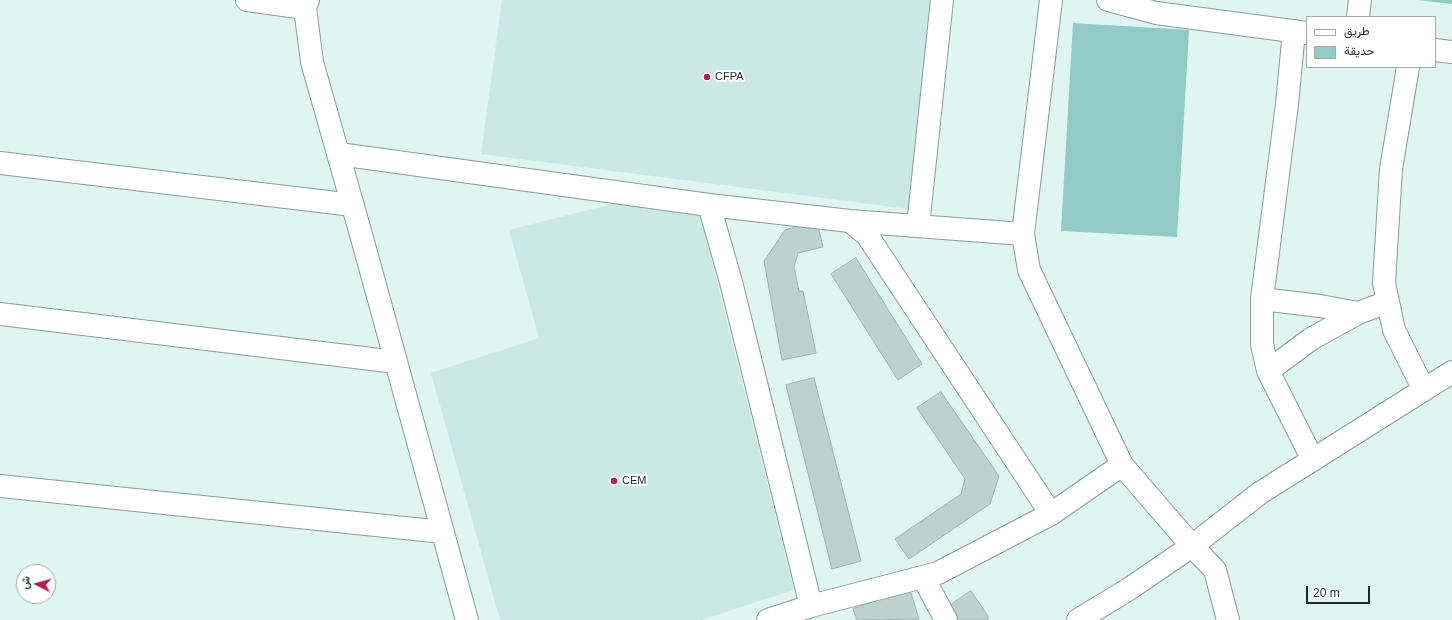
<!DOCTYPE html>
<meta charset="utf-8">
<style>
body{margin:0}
#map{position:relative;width:1452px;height:620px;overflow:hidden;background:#dff5f2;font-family:Helvetica,Vazirmatn,sans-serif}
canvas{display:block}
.legend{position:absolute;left:1306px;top:16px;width:130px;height:52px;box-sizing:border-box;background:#fff;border:1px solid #a5a9a8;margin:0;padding:5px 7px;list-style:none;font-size:12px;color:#1f2726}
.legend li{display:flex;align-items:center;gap:8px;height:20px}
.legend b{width:20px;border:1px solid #a5a9a8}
.north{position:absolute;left:16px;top:564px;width:40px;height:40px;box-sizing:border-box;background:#fff;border:1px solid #a5a9a8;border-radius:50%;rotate:276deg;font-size:11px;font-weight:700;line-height:16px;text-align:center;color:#1f2726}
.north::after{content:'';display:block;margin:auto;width:14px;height:18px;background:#b12050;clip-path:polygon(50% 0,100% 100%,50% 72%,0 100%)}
.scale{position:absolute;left:1306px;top:586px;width:64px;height:18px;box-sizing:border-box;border:2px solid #1f2726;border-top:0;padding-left:5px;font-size:12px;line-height:14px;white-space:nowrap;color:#1f2726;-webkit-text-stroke:3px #fff;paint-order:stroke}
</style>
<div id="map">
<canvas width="1452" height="620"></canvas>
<ul class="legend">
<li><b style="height:5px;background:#fff"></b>طريق</li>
<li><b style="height:11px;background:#92cbc6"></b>حديقة</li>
</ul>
<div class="north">ش</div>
<div class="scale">20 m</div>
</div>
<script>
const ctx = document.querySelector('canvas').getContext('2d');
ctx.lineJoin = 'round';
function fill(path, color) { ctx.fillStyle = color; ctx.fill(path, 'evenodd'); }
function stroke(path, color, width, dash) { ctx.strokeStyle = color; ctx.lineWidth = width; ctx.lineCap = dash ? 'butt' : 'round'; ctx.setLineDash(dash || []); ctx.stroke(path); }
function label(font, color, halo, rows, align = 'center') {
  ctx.font = font + ' Helvetica,sans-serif'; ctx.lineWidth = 4; ctx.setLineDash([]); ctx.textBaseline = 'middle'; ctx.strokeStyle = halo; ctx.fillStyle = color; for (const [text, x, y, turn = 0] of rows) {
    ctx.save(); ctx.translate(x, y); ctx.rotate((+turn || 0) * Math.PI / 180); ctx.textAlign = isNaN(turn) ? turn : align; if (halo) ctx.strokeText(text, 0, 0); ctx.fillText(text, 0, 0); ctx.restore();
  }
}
const built = new Path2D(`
 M502,0H932L909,209L481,154Z
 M624,201L700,214L794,590L701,620H500L431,373L539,338L509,230Z`);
const green = new Path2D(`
 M1418,0H1452V4Z
 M1073,23L1189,30L1177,237L1061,231Z`);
const building = new Path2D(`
 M817,222L823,247L798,253L794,267L799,291H803L816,353L782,360L764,261L785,230Z
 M856,258L922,364L898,380L831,274Z
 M814,378L861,561L832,569L786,385Z
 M941,392L999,476L990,504L909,559L895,539L961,494L965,479L917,408Z
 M910,590L919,619L857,620L853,609Z
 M971,591L988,616V620H958L949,606Z`);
const minor = new Path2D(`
 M247,0L305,8
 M308,0L305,8L312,62L362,238L467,620
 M1051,0L1023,234L1029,270L1122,465L1192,546L1215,570L1228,620
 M1108,0L1156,13L1307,33
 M1358,17L1360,0
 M1294,31L1287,104L1262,299V344L1268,371L1313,460
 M1435,50L1452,52
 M1408,67L1391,169L1384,283L1394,330L1424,390
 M339,154L709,205L850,221L1023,234
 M0,163L353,205
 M709,205L731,282L811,606
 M850,221L867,235L1051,514
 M918,226L942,0
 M1262,299L1320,306L1358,313
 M0,314L396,362
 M1268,371L1311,339L1358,313L1388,302
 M0,486L443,532
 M923,577L946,620
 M768,620L811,606L938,573L1051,514L1122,465
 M1078,620L1129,589L1192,546L1260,493L1452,372`);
const markers = [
 [707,77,4,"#b12050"],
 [614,481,4,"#b12050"]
];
const poiNames = [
 ["CFPA",715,77],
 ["CEM",622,481]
];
fill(built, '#cae8e5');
fill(green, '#92cbc6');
fill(building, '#bdd2cf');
stroke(building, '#9eb3b0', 1);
stroke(minor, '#889c99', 24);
stroke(minor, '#fff', 22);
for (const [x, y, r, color] of markers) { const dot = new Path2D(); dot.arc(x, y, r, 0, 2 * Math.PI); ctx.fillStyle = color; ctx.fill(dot); stroke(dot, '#fff', 1.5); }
label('11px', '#1f2726', '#fff', poiNames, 'left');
</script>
